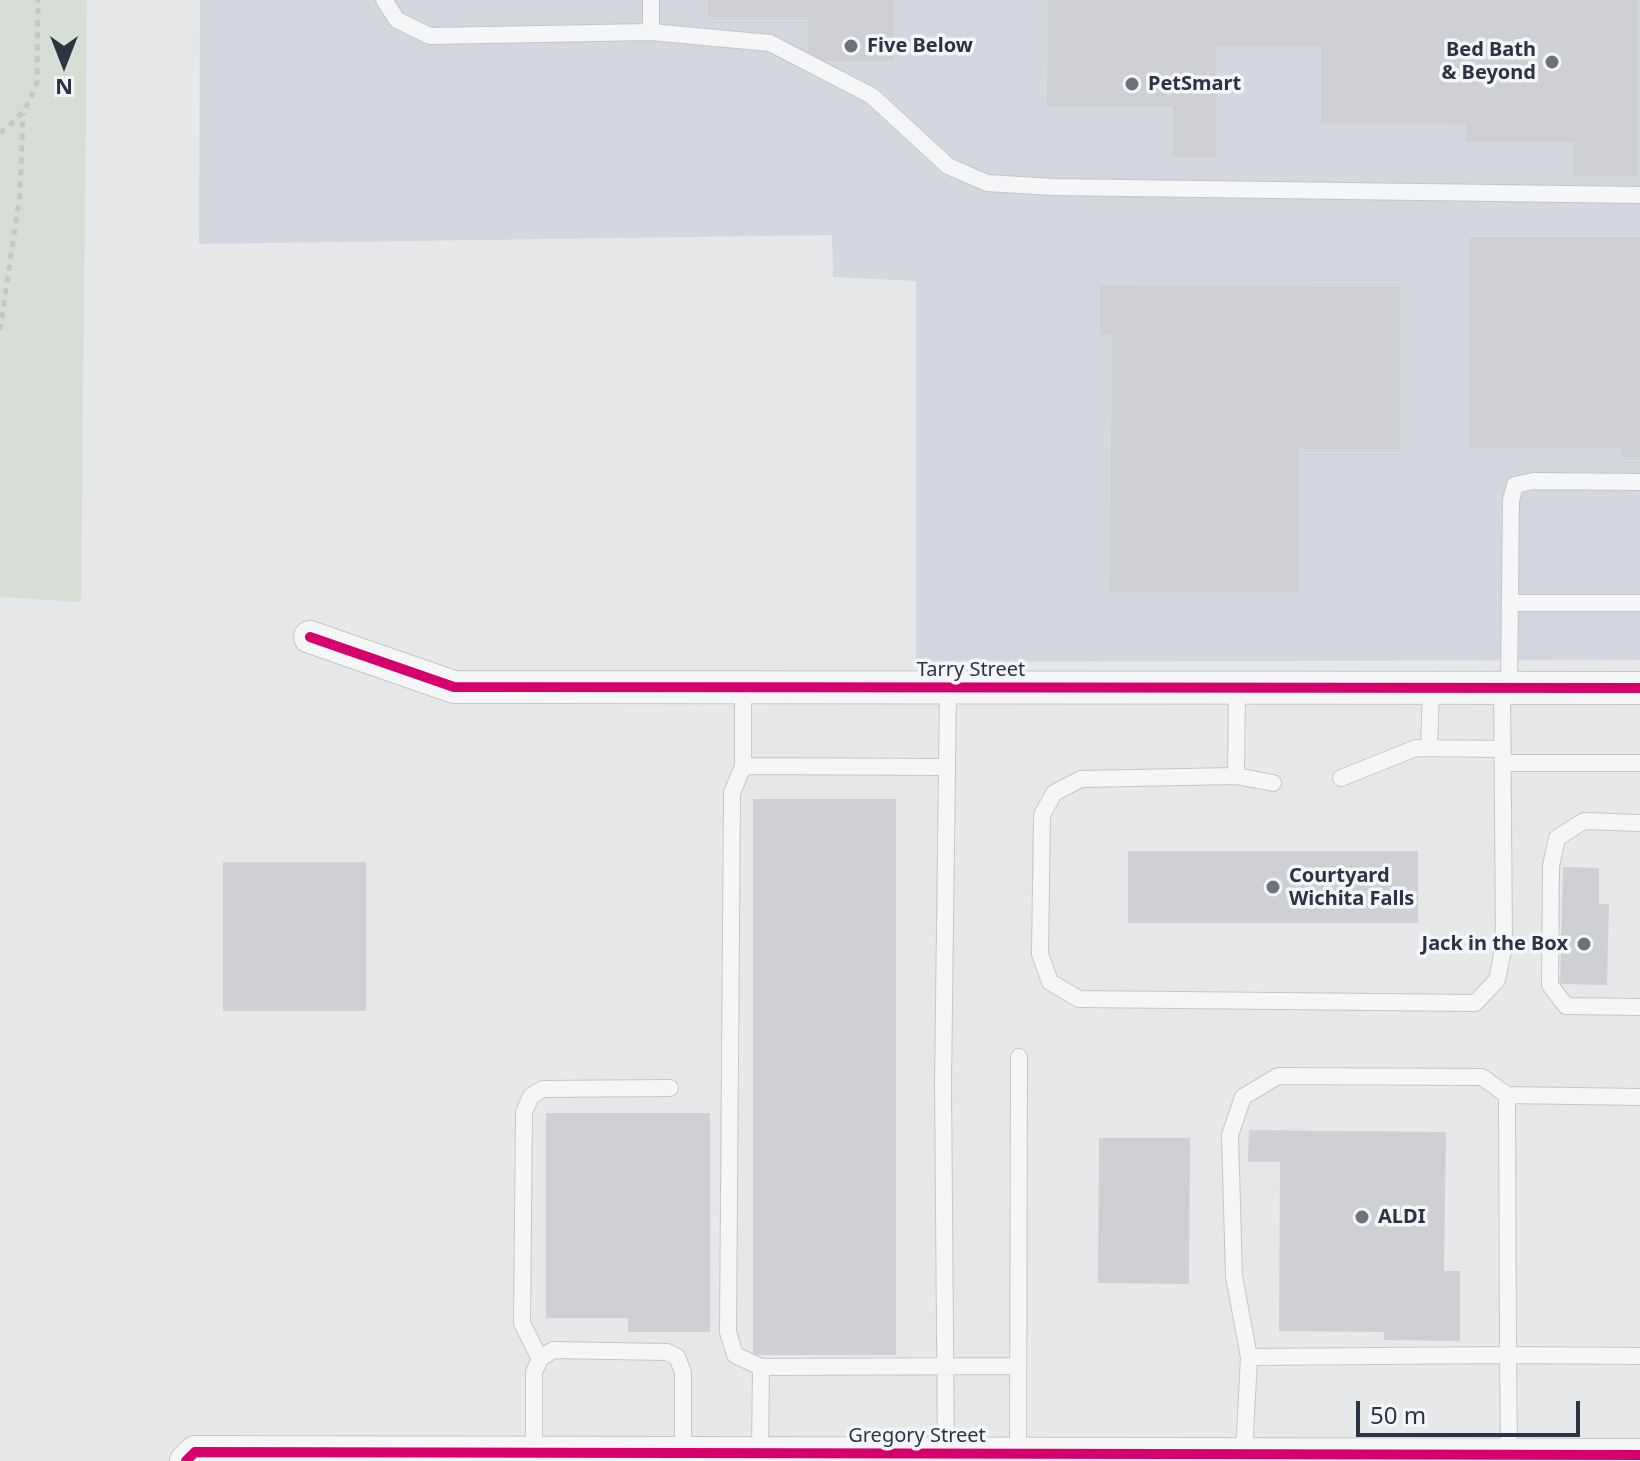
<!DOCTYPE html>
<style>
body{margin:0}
#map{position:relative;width:1640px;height:1461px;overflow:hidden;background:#e6e8ea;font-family:"Noto Sans",sans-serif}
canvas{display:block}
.north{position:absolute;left:24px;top:24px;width:80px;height:80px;-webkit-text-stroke:6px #f4f6f9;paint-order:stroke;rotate:180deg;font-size:22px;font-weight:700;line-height:32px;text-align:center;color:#2b3445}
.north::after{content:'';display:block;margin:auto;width:28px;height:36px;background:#2b3445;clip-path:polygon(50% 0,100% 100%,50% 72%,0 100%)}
.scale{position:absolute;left:1356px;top:1401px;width:224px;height:36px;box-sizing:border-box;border:4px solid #2b3445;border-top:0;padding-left:10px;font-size:24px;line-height:28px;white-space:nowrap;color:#2b3445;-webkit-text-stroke:6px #f4f6f9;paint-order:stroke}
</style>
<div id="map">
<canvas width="1640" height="1461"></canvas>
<div class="north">N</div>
<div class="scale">50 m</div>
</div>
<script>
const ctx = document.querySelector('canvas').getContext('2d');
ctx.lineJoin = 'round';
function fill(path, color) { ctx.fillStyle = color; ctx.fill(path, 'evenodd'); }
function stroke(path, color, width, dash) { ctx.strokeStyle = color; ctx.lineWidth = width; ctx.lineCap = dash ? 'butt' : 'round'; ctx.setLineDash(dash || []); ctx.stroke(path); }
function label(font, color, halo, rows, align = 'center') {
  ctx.font = font + ' "Noto Sans",sans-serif'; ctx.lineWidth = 7; ctx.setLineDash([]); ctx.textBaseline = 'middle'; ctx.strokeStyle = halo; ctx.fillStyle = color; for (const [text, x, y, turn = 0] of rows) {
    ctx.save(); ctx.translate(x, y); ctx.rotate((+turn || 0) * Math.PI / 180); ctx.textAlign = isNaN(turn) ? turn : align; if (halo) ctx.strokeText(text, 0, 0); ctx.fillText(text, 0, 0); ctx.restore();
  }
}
const built = new Path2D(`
 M200,0H1640V660L916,662V281L833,277L832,235L199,244Z`);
const green = new Path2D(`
 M0,0H87L81,602L0,597Z`);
const building = new Path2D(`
 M708,0H894V61H808V17H708Z
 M1048,0H1638V176H1574V142H1466V124L1321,123V47H1216V157H1173V106H1047Z
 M1470,237H1640V457H1621V448H1470Z
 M1100,286L1400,287V449H1299L1298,592H1110L1112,335H1100Z
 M753,799H896V1355H753Z
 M1128,851H1418V923H1128Z
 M223,862H366V1011H223Z
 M1563,867L1599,868V904H1609L1607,985L1560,984Z
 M546,1113H710V1332H628V1318H546Z
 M1249,1130L1446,1132L1444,1271H1460V1341L1384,1340V1332L1279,1331L1280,1162H1248Z
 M1099,1138H1190L1189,1284L1098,1283Z`);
const path = new Path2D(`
 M0,133C20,118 30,105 37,82L38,0
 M0,330L20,194L23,113`);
const lane = new Path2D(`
 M384,0L397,20L430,36L651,32
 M651,0V32L770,43L872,96L948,166L987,183L1053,187L1640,195
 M1510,603H1640
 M743,688V766L732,793L728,1332L735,1355L761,1367
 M1509,688L1511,500L1515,485L1533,481L1640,482
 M1429,748L1431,688
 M1503,763H1640
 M743,766L947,767
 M1236,776L1237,688
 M1341,778L1416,748L1503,749
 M1273,783L1236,776L1081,779L1054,793L1042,815L1040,954L1050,982L1079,999L1475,1003L1497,980L1504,945L1502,688
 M1640,823L1584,821L1557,838L1551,866L1550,985L1566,1006L1640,1007
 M1507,1095L1508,1355L1640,1356
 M1249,1357L1508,1355L1509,1455
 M540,1359L522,1323L524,1112L531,1096L543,1089L670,1088
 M534,1453V1372L540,1359L553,1350L667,1352L677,1357L683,1372V1453
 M760,1453L761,1367L1018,1366
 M946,1454L943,1084L948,688
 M1018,1454L1019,1057
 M1244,1454L1249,1357L1234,1276L1230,1135L1243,1097L1278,1076L1482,1077L1507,1095L1640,1097`);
const street = new Path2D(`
 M310,637L454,687L1640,688
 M186,1461L195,1452L1640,1455`);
const cycleway = new Path2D(`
 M310,637L454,687L1640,688
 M186,1461L195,1452L1640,1455`);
const markers = [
 [851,46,8,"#6c737f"],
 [1552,62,8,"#6c737f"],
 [1132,84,8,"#6c737f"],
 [1273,887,8,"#6c737f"],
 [1584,944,8,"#6c737f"],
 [1362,1217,8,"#6c737f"]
];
const poiNames = [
 ["Five Below",867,46],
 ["Bed Bath",1536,50,"right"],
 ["& Beyond",1536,73,"right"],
 ["PetSmart",1148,84],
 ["Courtyard",1289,876],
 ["Wichita Falls",1289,899],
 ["Jack in the Box",1568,944,"right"],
 ["ALDI",1378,1217]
];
const streetNames = [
 ["Tarry Street",971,670],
 ["Gregory Street",917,1436]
];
fill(built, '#d4d7dd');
fill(green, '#d6ded6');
fill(building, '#ced0d3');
stroke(lane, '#c4c6c8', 18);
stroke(street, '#c4c6c8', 34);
stroke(path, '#c5c6ca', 5, [6, 6]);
stroke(lane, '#f5f6f7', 16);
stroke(street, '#f5f6f7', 32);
stroke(cycleway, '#d6006c', 10);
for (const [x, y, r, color] of markers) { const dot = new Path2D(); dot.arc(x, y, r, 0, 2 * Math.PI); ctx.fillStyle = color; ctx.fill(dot); stroke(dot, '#f4f6f9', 3); }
label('bold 20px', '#2b3445', '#f4f6f9', poiNames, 'left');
label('20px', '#2b3445', '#f4f6f9', streetNames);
</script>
